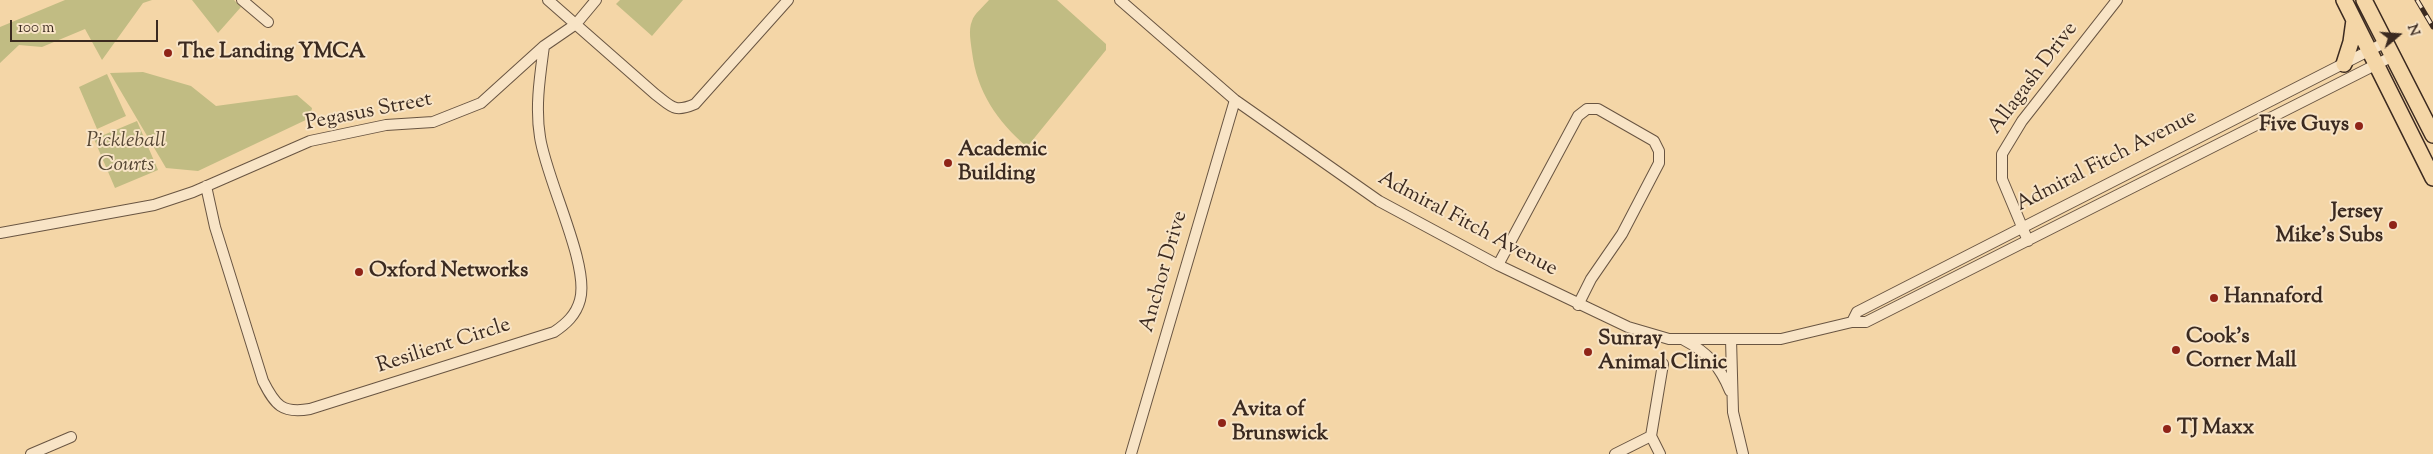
<!DOCTYPE html>
<style>
body{margin:0}
#map{position:relative;width:2433px;height:454px;overflow:hidden;background:#f4d6a7;font-family:"Sorts Mill Goudy",serif}
canvas{display:block}
.north{position:absolute;left:2373px;top:10px;width:50px;height:50px;-webkit-text-stroke:4px #f8e4c6;paint-order:stroke;rotate:72deg;font-size:14px;font-weight:700;line-height:20px;text-align:center;color:#3b2a20}
.north::after{content:'';display:block;margin:auto;width:18px;height:22px;background:#3b2a20;clip-path:polygon(50% 0,100% 100%,50% 72%,0 100%)}
.scale{position:absolute;left:10px;top:20px;width:148px;height:22px;box-sizing:border-box;border:2px solid #3b2a20;border-top:0;padding-left:6px;font-size:15px;line-height:18px;white-space:nowrap;color:#3b2a20;-webkit-text-stroke:4px #f8e4c6;paint-order:stroke}
</style>
<div id="map">
<canvas width="2433" height="454"></canvas>
<div class="north">N</div>
<div class="scale">100 m</div>
</div>
<script>
const ctx = document.querySelector('canvas').getContext('2d');
ctx.lineJoin = 'round';
function fill(path, color) { ctx.fillStyle = color; ctx.fill(path, 'evenodd'); }
function stroke(path, color, width, dash) { ctx.strokeStyle = color; ctx.lineWidth = width; ctx.lineCap = dash ? 'butt' : 'round'; ctx.setLineDash(dash || []); ctx.stroke(path); }
function label(font, color, halo, rows, align = 'center') {
  ctx.font = font + ' "Sorts Mill Goudy",serif'; ctx.lineWidth = 4; ctx.setLineDash([]); ctx.textBaseline = 'middle'; ctx.strokeStyle = halo; ctx.fillStyle = color; for (const [text, x, y, turn = 0] of rows) {
    ctx.save(); ctx.translate(x, y); ctx.rotate((+turn || 0) * Math.PI / 180); ctx.textAlign = isNaN(turn) ? turn : align; if (halo) ctx.strokeText(text, 0, 0); ctx.fillText(text, 0, 0); ctx.restore();
  }
}
const green = new Path2D(`
 M65,0H152L143,3L102,60L85,29L42,47L19,45L0,63V27Z
 M192,0H234L241,7L218,33Z
 M620,0H683L652,36L616,4Z
 M989,0H1057L1106,44V50L1027,147C997,121 977,92 972,52C971,43 968,30 972,21C974,14 984,6 989,0Z
 M143,72L191,86L216,106L297,95L312,108L310,118L198,171L166,168L110,73Z
 M107,74L126,116L97,129L79,87Z
 M137,121L158,170L115,188L94,139Z`);
const street = new Path2D(`
 M242,0L268,22
 M548,0L655,94C672,107 674,113 695,104L788,0
 M1120,0L1235,100L1379,201L1498,265L1628,327L1669,339H1781L1852,322H1866L2393,56
 M206,186L215,227L263,381C275,405 282,414 310,409L554,332C566,324 576,315 580,300C590,265 546,179 540,137C535,107 540,76 544,46
 M0,233L154,205L193,192L310,141L386,125L433,122L481,103L544,46L576,24L596,0
 M2028,241L2002,179V154L2022,121L2117,0
 M1498,265L1578,116L1587,109H1598L1654,141L1659,151V163L1622,234L1591,279L1578,305
 M1852,322L1857,312L2386,42
 M1731,339L1733,412L1743,454
 M1684,340C1707,352 1720,366 1730,391
 M31,454L71,437
 M1131,454L1235,100
 M1615,454L1651,436
 M1660,454L1651,436L1663,364`);
const primary = new Path2D(`
 M2344,0L2433,178
 M2364,0L2433,135
 M2344,64L2351,42L2354,20`);
const rail = new Path2D(`
 M2417,0L2433,27`);
const markers = [
 [168,53,5,"#8f2418"],
 [2359,126,5,"#8f2418"],
 [948,163,5,"#8f2418"],
 [2393,225,5,"#8f2418"],
 [359,272,5,"#8f2418"],
 [2214,298,5,"#8f2418"],
 [2176,350,5,"#8f2418"],
 [1588,352,5,"#8f2418"],
 [1222,423,5,"#8f2418"],
 [2167,429,5,"#8f2418"]
];
const poiNames = [
 ["The Landing YMCA",178,53],
 ["Five Guys",2349,126,"right"],
 ["Academic",958,151],
 ["Building",958,175],
 ["Jersey",2383,213,"right"],
 ["Mike's Subs",2383,237,"right"],
 ["Oxford Networks",369,272],
 ["Hannaford",2224,298],
 ["Cook's",2186,338],
 ["Corner Mall",2186,362],
 ["Sunray",1598,340],
 ["Animal Clinic",1598,364],
 ["Avita of",1232,411],
 ["Brunswick",1232,435],
 ["TJ Maxx",2177,429]
];
const streetNames = [
 ["Allagash Drive",2034,79,-53],
 ["Pegasus Street",369,113,-11],
 ["Admiral Fitch Avenue",2107,162,-27],
 ["Admiral Fitch Avenue",1467,225,28],
 ["Anchor Drive",1165,272,-74],
 ["Resilient Circle",444,347,-18]
];
const parkNames = [
 ["Pickleball",126,142],
 ["Courts",126,166]
];
fill(green, '#c1bc83');
stroke(street, '#695542', 12);
stroke(primary, '#3b2a20', 18);
stroke(street, '#f8e4c6', 10);
stroke(primary, '#f4d6a7', 15);
stroke(rail, '#3b2a20', 5);
stroke(rail, '#f8e4c6', 3, [9]);
for (const [x, y, r, color] of markers) { const dot = new Path2D(); dot.arc(x, y, r, 0, 2 * Math.PI); ctx.fillStyle = color; ctx.fill(dot); stroke(dot, '#f8e4c6', 2); }
label('bold 21px', '#3b2a20', '#f8e4c6', poiNames, 'left');
label('21px', '#3b2a20', '#f8e4c6', streetNames);
label('italic 21px', '#564734', '#f8e4c6', parkNames);
</script>
